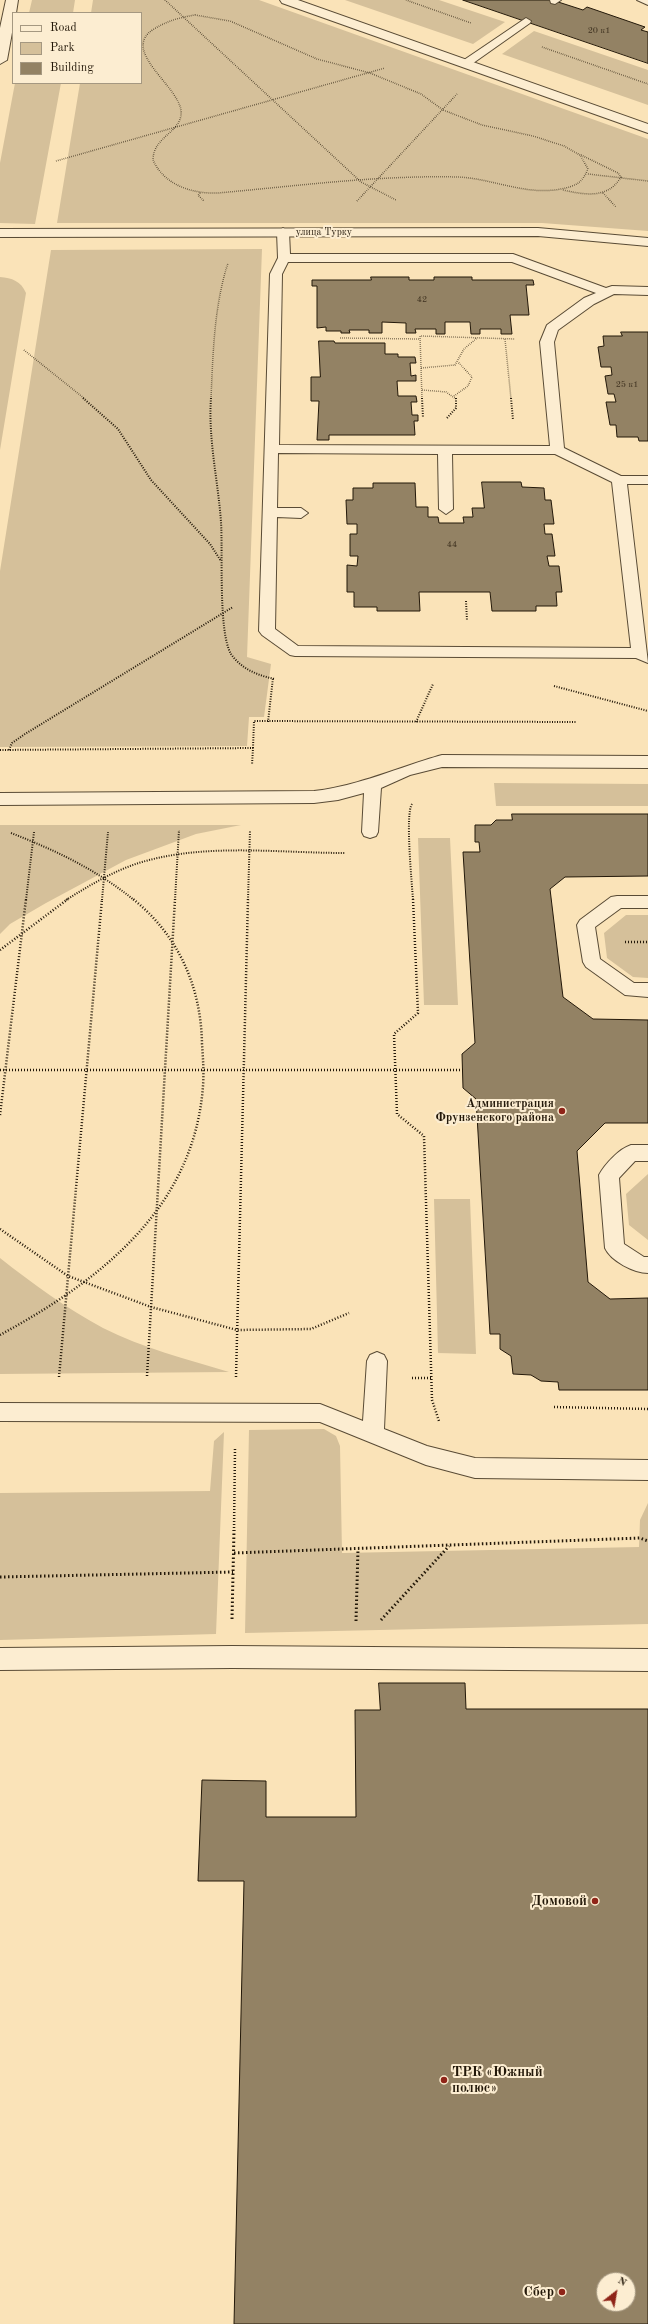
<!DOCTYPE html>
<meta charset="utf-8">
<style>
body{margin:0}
#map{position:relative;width:648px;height:2324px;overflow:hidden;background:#fae3b8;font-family:"Old Standard TT",serif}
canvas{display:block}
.legend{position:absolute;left:12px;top:12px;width:130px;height:72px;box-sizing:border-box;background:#fcedd1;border:1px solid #a59881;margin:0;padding:5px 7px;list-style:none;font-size:12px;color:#231809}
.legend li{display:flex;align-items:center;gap:8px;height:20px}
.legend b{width:20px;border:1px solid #a59881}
.north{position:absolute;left:596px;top:2272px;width:40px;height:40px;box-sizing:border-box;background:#fcedd1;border:1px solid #a59881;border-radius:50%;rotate:31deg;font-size:11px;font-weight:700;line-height:16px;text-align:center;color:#231809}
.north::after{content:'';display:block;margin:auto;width:14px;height:18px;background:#8f2418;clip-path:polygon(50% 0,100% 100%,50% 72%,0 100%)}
</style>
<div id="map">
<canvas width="648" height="2324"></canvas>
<ul class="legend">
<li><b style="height:5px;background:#fcedd1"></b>Road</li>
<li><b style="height:11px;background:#d5c09a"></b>Park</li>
<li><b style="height:11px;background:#938264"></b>Building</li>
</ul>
<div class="north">N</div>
</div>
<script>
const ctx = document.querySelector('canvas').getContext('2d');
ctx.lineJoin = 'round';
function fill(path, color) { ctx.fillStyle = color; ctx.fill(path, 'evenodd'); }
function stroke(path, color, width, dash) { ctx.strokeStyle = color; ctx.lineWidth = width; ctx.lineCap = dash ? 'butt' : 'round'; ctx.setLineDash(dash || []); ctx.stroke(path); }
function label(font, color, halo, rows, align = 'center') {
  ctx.font = font + ' "Old Standard TT",serif'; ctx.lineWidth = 4; ctx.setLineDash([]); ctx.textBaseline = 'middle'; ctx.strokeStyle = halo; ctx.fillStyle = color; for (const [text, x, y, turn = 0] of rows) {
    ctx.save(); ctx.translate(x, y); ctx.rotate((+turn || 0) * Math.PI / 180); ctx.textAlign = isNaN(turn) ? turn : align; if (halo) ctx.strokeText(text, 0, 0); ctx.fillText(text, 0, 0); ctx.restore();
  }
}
const green = new Path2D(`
 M32,0H75L73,13H29Z
 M93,0H259L648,139V231L542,223H57L80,83H141V13H91Z
 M345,0H439L505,22L473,44Z
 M534,31L648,70V105L502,54Z
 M15,83H61L35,224L0,223V163Z
 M262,249L247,657L271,664L264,717H249L247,746L0,747V571L51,250Z
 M0,277C12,278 21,281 26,293L0,450Z
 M494,783L648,784V806H496Z
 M0,825H241L196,834L126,860L46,903L10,924L0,934Z
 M418,838H450L458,1005H424Z
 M626,915H648V978L633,977L607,958L604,933Z
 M648,1174V1240L629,1225L626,1194Z
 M434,1199H470L476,1354L438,1353Z
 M0,1258C33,1284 66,1308 103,1328C142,1348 187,1359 229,1372L0,1374Z
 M324,1429L336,1436L340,1446L342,1553L639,1547L640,1520L648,1503V1624L245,1633L249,1430Z
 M224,1432L216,1634L0,1640V1493L210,1491L214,1441Z`);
const building = new Path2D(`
 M463,0H552L583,10L587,7L645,27L641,30L648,32V63Z
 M371,277H409V280H434V277H472V280H533L534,285H526L529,315H510L512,334H501V329H480V334H471L470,322H445V334H436V329H415L416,333H406V323L382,322V333H369V330H349L350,333H341V331H326V327L317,328V286H312V280H371Z
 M621,332H648V441H639L638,437H617L616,425H610L606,402H616L614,394H608L605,376L612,375L611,367H601L598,347L604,346L603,336H622Z
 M319,341H334L335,343H385V354H398V357H415L416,363H410L411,376L416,375V381H397L398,396H416L417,402H411L412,415H418V421H414L415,435H329V440H317L319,401H311V377H320Z
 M482,482H521L522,487L544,488L545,500H551L554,524H544L545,534H552L555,556H547L549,566H559L562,592H556L557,606H536V611H492L490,592H419L420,611H377V607H354V592H347V565L357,566L358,556H350V534H357V524H347L346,500H353V488H373V483H415L416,507H428V517H438L439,523H464L463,517H473L472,508H484Z
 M512,814H648V876L565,877L550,889L563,997L593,1019L648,1020V1123H605L577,1151L588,1282L610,1299L648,1298V1390H559L558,1382L541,1381L531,1375L513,1374L511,1356L500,1349V1334H490L476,1099L463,1088L462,1054L475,1043L463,852H480L479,842H475V825H491L496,820H512Z
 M379,1683H465L466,1709H648V2324H234L244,1881H198L202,1780L266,1781V1817H356L355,1710H380ZM604,2280H628V2304H604Z`);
const pathFar3 = new Path2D(`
 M165,0L361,182L396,200
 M406,0L471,23
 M195,15L230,21L317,59L370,73L421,94L443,110L482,125L533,136L564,146L580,155L588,169C582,183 576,186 561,189C525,196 492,178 457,177C377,175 297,186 218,193C192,194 164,185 153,160C153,136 183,132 181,111C179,86 119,50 154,29C167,21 181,17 195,15Z
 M542,47L648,84
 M56,161L385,68
 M588,174L648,181
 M563,190C585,195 608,199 621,177L618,173L581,155
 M200,193L198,195L204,201
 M603,193L616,207
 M357,201L457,94
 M340,338L420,339
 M505,339L511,399
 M24,350L85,399
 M421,368L455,365L464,349L477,338
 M422,390L446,392L456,399
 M454,396L468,386L472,377L458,362
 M211,399C213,354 214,306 228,263
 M422,399L420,336L515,339`);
const pathFar2 = new Path2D(`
 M83,398L118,429L151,480L210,544L221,561
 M211,398C208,439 218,480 221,522C223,551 218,632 231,654C241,669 259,676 275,679
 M422,398L423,418
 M511,398L513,420
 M447,418L456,408V398
 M466,601L467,621
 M554,686L648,711
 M268,722L273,678
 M416,722L433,684
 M253,748L254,721L577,722
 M0,750L253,748L252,765
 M9,750L12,743L25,734L233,607
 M412,804C405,813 412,884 413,900
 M11,833C55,850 97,870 134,900
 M26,900L34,832
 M66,900C90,885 115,870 142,862C207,843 278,853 345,853
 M102,900L108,832
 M175,900L179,830
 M248,900L250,830`);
const pathFar1 = new Path2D(`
 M413,899L418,1013L394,1034L397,1114L424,1136L432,1400L439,1421
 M625,942H648
 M0,950L68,899
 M0,1070H463
 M0,1115L26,899
 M0,1229L68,1276L151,1307L237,1330L311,1329L349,1313
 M0,1335C99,1281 194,1209 203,1086C204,1072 203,1058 202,1044C201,986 178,935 133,899
 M147,1376L175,899
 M59,1377L102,899
 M236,1377L248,899
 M412,1378H431
 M554,1407L648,1409
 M234,1531L235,1448`);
const path = new Path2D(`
 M234,1553L640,1538L648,1541
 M0,1577L233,1572
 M232,1619L234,1530
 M381,1620L449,1546
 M356,1621L358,1549`);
const service = new Path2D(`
 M550,0H561L555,4L551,3Z
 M637,0H648V5Z
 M526,18L531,21L530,23L469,66H461L459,64L461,62Z
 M283,228L289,232L290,254H513L606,288L612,286L648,287V295L614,294L594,304L558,330L554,342L564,448L621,476H648V484H627L648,663L636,658L295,656L290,655L262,635L259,631L270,274L278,258L277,232ZM288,262H512L596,293L584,298L547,325L540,342L550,446L279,445L282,274ZM278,453L438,454L439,509L446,514L453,509L452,454H555L612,482L631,648L298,646L275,629L277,517L301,518L308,513L301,508H277Z
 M442,755L648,756V768L442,767L410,775L381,788L378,832L376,836L370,838L364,836L362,832L364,793L338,800L314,803L0,805V793L314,791C359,786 399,767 442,755Z
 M617,896H648V908H621L595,927L600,959L634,983H648V997L625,995L586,967L583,962L577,925L580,920L611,897Z
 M631,1145H648V1161H635L619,1178L624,1244L644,1257H648V1273C634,1273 611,1261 605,1248L599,1175C605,1164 619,1149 631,1145Z
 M377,1352L384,1355L387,1361L384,1429L427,1446L475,1458L648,1460V1480L475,1478L426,1465L320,1422L0,1421V1403L320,1404L363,1421L367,1361L370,1355Z
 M232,1646L648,1649V1671L232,1668L0,1670V1648Z`);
const minor = new Path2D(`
 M280,0H298L648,124V133L282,3Z
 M538,228L648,238V246L538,236L0,237V229Z`);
const tertiary = new Path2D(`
 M6,0H18L16,13H13V27L7,60L0,64V28Z`);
const markers = [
 [562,1111,4,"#8f2418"],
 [595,1901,4,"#8f2418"],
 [444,2080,4,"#8f2418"],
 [562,2292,4,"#8f2418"]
];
const farNumbernames = [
 ["20 к1",599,31],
 ["42",422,300],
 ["25 к1",627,385],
 ["44",452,545]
];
const farStreetnames = [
 ["улица Турку",324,232]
];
const poiNames = [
 ["Администрация",554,1104],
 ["Фрунзенского района",554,1118]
];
const nearPoinames = [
 ["Домовой",587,1901],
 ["ТРК «Южный",452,2072,"left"],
 ["полюс»",452,2088,"left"],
 ["Сбер",554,2292]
];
fill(green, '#d5c09a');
fill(building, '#938264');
stroke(building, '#231809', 1);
stroke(service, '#594b35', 2);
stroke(minor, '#594b35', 2);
stroke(tertiary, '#594b35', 2);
stroke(pathFar3, '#231809', 1.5, [0.5, 1.5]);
stroke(pathFar2, '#231809', 2, [1, 1.5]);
stroke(pathFar1, '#231809', 2.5, [1, 2]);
stroke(path, '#231809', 3, [1.5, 2.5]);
fill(service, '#fcedd1');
fill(minor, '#fcedd1');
fill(tertiary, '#fcedd1');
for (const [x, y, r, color] of markers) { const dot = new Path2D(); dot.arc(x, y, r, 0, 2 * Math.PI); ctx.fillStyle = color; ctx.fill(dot); stroke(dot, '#fcedd1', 1.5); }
label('9px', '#3f3220', null, farNumbernames);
label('10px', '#231809', '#fcedd1', farStreetnames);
label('bold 12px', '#231809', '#fcedd1', poiNames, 'right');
label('bold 14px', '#231809', '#fcedd1', nearPoinames, 'right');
</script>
